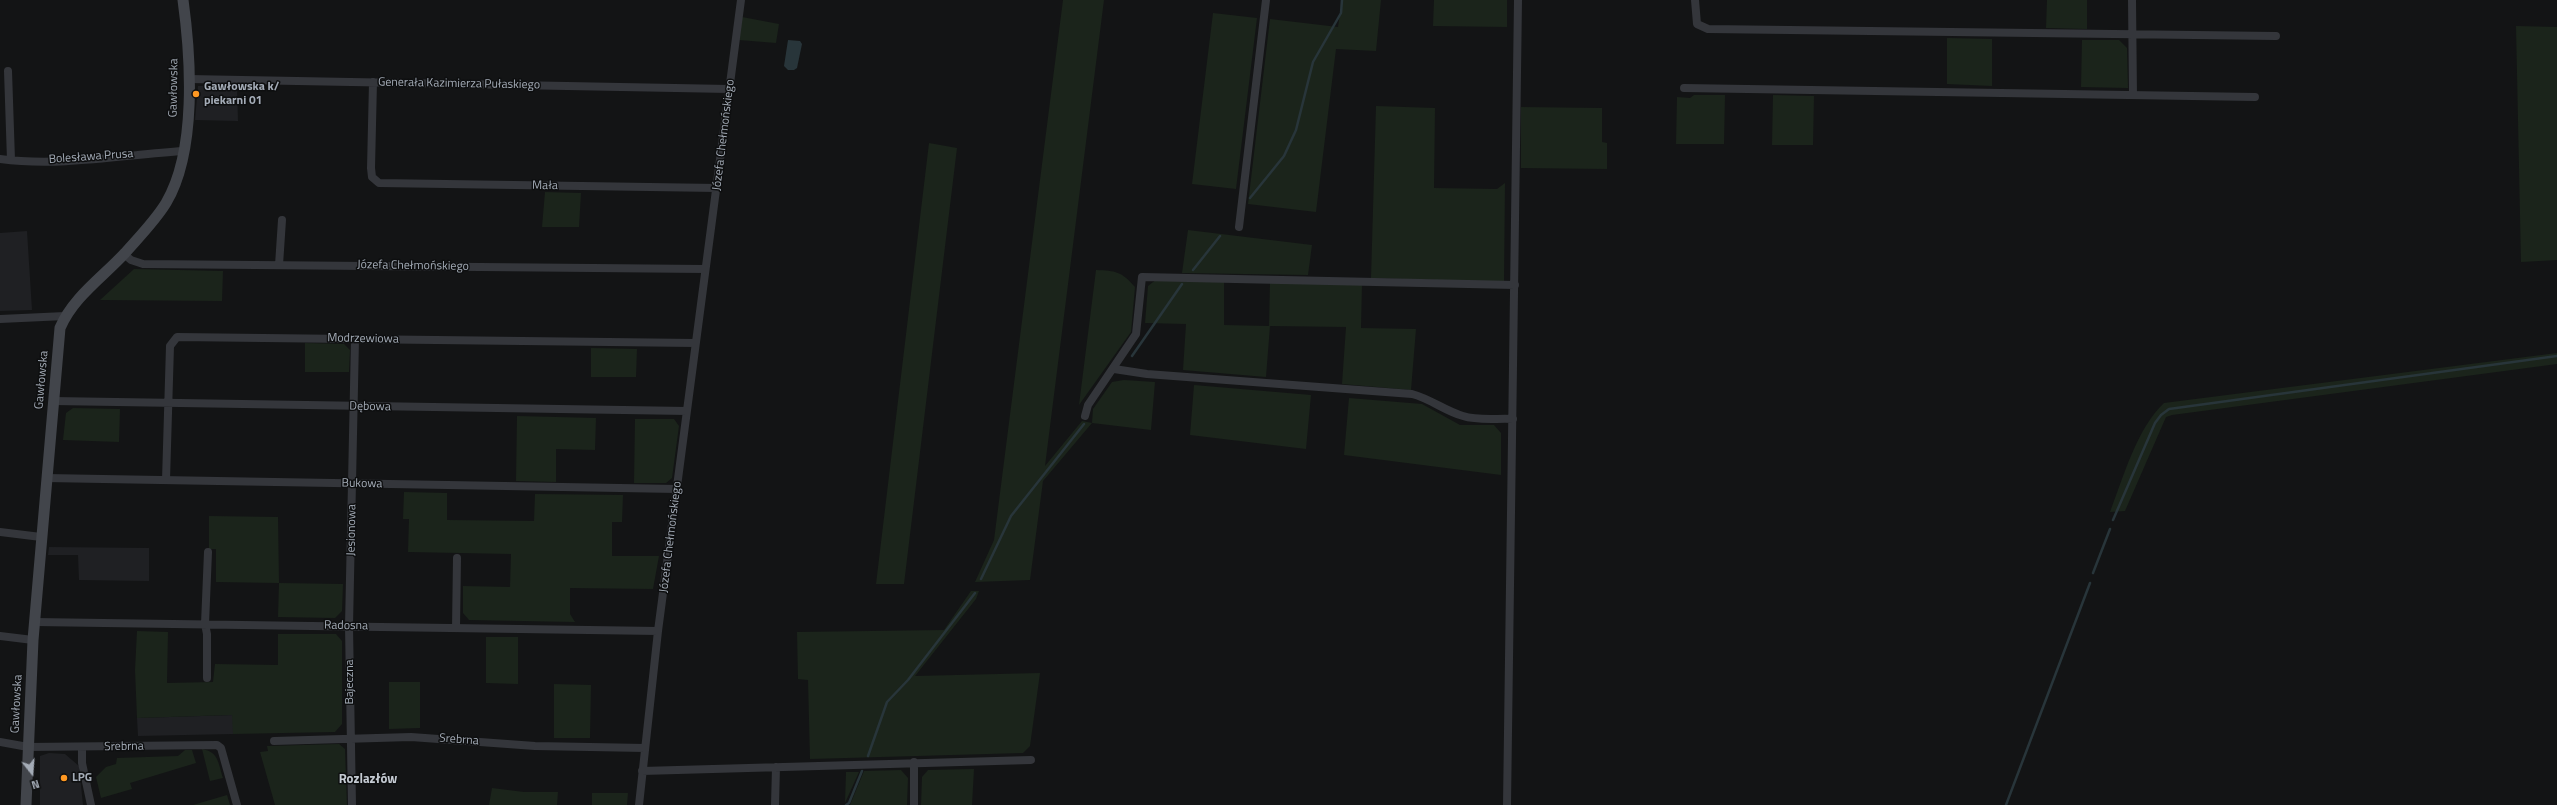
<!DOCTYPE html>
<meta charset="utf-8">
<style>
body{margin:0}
#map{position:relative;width:2557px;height:805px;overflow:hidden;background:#131415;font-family:"Titillium Web",sans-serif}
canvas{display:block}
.north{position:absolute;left:12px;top:753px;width:40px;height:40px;-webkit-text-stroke:3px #0e0f10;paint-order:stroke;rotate:163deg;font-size:11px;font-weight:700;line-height:16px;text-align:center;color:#a4acb7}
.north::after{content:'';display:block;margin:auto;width:14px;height:18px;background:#a4acb7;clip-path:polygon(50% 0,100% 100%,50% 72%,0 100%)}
</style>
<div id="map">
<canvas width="2557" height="805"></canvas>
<div class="north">N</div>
</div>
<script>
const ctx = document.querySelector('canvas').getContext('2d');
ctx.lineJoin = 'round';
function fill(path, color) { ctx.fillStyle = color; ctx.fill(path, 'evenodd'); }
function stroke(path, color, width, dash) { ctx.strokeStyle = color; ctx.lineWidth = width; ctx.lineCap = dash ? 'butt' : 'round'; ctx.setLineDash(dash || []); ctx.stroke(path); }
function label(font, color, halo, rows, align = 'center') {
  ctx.font = font + ' "Titillium Web",sans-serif'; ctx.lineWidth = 3; ctx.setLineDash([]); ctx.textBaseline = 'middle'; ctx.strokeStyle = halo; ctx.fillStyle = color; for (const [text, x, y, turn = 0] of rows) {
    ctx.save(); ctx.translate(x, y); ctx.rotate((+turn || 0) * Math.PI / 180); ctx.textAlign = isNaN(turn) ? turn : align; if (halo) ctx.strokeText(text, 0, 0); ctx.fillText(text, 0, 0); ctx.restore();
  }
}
const built = new Path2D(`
 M198,86H237L238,121L195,120Z
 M27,231L32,310L0,311V233Z
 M49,547L149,548V581L79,580L78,555H48Z
 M233,715V734L138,736L137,718Z
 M49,753L65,754L79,766L83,805H40V756Z`);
const green = new Path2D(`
 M1063,0H1104L1045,466L1082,421L1092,423L1093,409L1112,382L1124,380L1155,382L1151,430L1092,423L1043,481L1030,580L975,582L994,540Z
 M1342,0H1381L1376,51L1336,49L1316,212L1248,204L1270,19L1338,27Z
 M1434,0H1507V27L1433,26Z
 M2047,0H2087V29L2046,28Z
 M1213,13L1257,18L1236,189L1192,184Z
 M742,17L779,24L776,43L739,40Z
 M2516,26L2557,27V260L2521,262Z
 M1947,38L1992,39V86L1947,84Z
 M2082,40H2119L2127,48L2128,88L2081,87Z
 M1694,95H1725L1724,144H1676L1677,97L1690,98Z
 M1773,95L1814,96L1813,145H1772Z
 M1376,106L1435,108L1434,188L1497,189L1505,183L1504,282L1371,278Z
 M1521,107L1602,108V142L1607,143V169L1521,168Z
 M929,143L957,148L904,584H876Z
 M545,192L581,193L579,227H542Z
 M1188,230L1312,245L1308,275L1182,273Z
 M134,269L223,271L222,301L100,300Z
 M1096,270C1116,271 1121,271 1135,287L1131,332L1079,405Z
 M1157,279L1224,281V325L1269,326L1270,282L1362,284L1361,328L1416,329L1411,390L1342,384L1346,327L1270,326L1266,377L1183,370L1186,324L1145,323L1148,286Z
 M305,343L344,344L350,350L349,372H305Z
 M591,348L637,349L636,377H591Z
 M2557,353V364L2172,415L2166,417L2125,511L2110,512C2123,478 2137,428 2164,403Z
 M1194,385L1311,395L1306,449L1190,435Z
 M1349,398L1422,404L1460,425H1494L1501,433V475L1344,455Z
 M73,408L120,409L119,442L63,440L66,413Z
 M517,416L596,418L595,450L556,449V482L516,481Z
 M635,419H674L679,426L672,478L666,483H634Z
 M404,492L447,493V520L534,521L535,494L623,495L622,522H612V556H659L653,589L570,588V614L575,622L469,620L463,613V586L510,587L511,554L408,552L409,519H403Z
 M209,516L278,517L279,583L343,584L342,611L335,618L278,617L279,583L216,582V549H209Z
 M971,591H979L976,599L915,676L1040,673L1030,746L1023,753L810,759L808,680L798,679L797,632L944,630Z
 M137,631L168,632L167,683L213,682L215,664L278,665V634H336L342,641V724L335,732L233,734L232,715L137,718L135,670Z
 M486,637H518V684L486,683Z
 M389,682H420V728L389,729Z
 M554,684L591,685L590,738H554Z
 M339,744L345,749L347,805H275L260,752L268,751L267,746Z
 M202,749C219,752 218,763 223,778L210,781Z
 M185,750H192L196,763L130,783L132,789L101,798L96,777L106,767L116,764L117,758L178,756Z
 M974,769L972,805H921L922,777L928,770Z
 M901,770L908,778L907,805H850L864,771Z
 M846,772H859L845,803Z
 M492,788L524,792H558L557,805H489Z
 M592,793H628L627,805H592Z
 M227,795L230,805H193Z`);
const water = new Path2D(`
 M788,40L800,41L802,44L797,68L794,70H788L784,66Z`);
const stream = new Path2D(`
 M1250,198L1284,156L1296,130L1313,62L1341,13L1342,0
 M1193,270L1220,236
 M1132,356L1182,284
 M2113,520L2155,423L2161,415L2169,409L2557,356
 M2093,573L2110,529
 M981,579L1011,516L1084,424
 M868,756L887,702L908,680L975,593
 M846,805L849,803L862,771
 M2006,805L2090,583`);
const street = new Path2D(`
 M1695,0L1697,24L1708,29L2276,36
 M2132,0L2133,95
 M8,71L11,160
 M189,79L729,89
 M373,82L371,168L372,177L379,183L717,188
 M1684,88L2255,97
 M0,159C60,167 123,155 183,151
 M1239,227L1266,0
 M124,254L131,260L143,264L705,269
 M279,265L282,220
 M0,319L65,316
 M1114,369L1147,374L1412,394C1431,399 1445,411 1463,416C1478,421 1498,418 1513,419
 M53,401L687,411
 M1085,416L1088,405L1136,334L1142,277L1515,285
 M46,478L677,489
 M166,480L170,346L177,337L695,343
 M0,532L41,537
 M35,622L658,631
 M456,628L457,558
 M0,636L33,640
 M207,678V634L205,624L208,552
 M274,741L411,737L535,746L645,748
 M0,742L28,747L217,745L221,748L237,805
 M82,748V763L91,805
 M642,771L1031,760
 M352,805L349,626L355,339
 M639,805L658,631L741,0
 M775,805L776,767
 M914,805V762
 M1507,805L1518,0`);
const secondary = new Path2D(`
 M26,805L33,640L60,328C73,297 103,277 125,253C139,237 155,221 166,203C197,151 191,58 183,0`);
const markers = [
 [196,94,4,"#ff9822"],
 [64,778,4,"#ff9822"]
];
const streetNames = [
 ["Generała Kazimierza Pułaskiego",459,84,1],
 ["Gawłowska",174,88,-89],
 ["Józefa Chełmońskiego",724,135,-83],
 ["Bolesława Prusa",91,157,-4],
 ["Mała",545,186,1],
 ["Józefa Chełmońskiego",413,266,1],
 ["Modrzewiowa",363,339,1],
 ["Gawłowska",42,380,-85],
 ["Dębowa",370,407,1],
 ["Bukowa",362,484,1],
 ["Jesionowa",352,530,-89],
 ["Józefa Chełmońskiego",671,537,-83],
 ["Radosna",346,626,1],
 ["Bajeczna",350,682,-90],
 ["Gawłowska",17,704,-87],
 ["Srebrna",459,740,4],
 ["Srebrna",124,747,-1]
];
const poiNames = [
 ["Gawłowska k/",204,87],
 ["piekarni 01",204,101],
 ["LPG",72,778]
];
const neighbourhoodNames = [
 ["Rozlazłów",368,780]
];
fill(built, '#1f2023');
fill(green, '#1b241b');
fill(water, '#28353a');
stroke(stream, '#28353a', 2.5);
stroke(street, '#34363b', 8);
stroke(secondary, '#42454b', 11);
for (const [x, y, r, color] of markers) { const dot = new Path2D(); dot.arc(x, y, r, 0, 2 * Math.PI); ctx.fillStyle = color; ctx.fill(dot); stroke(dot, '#0e0f10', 1.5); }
label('12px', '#a4acb7', '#0e0f10', streetNames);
label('bold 12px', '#a4acb7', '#0e0f10', poiNames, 'left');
label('bold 13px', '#c5cbd3', '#0e0f10', neighbourhoodNames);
</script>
